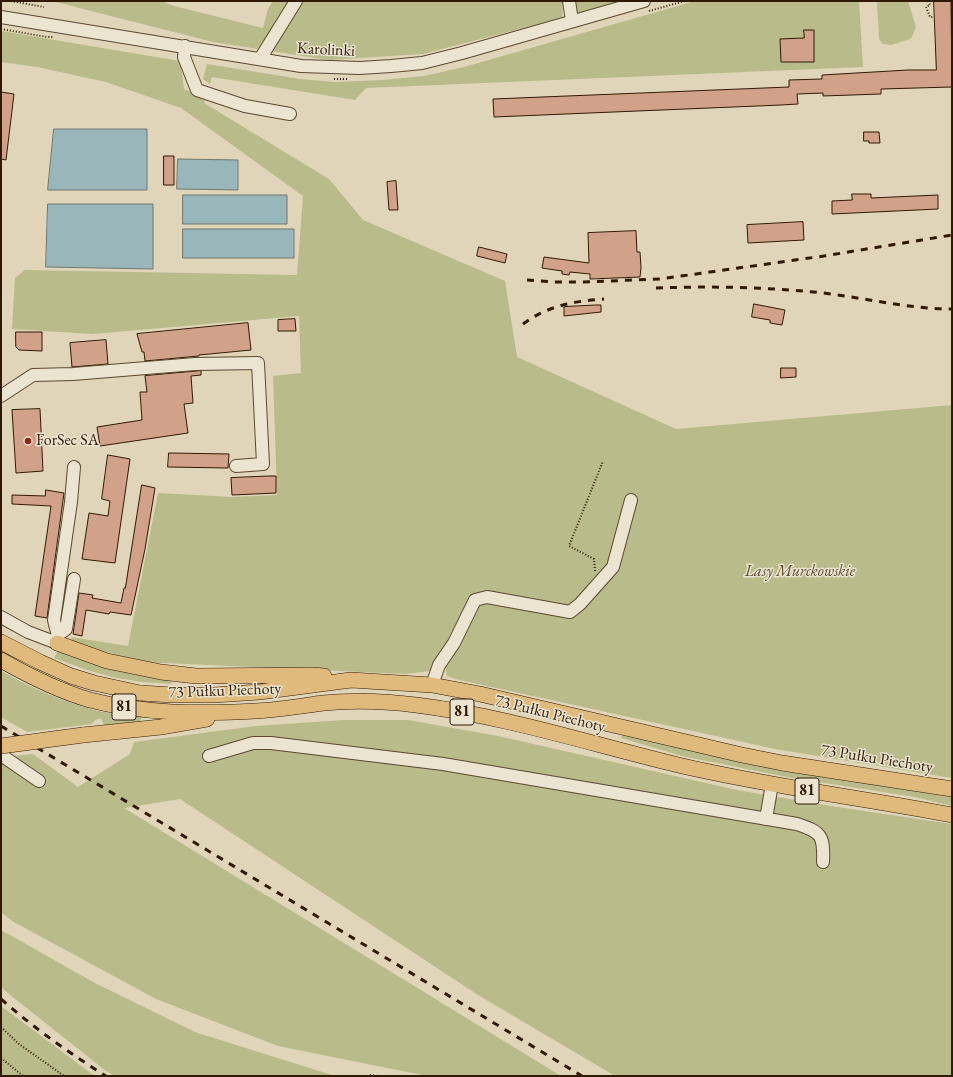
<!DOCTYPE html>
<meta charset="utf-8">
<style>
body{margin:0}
#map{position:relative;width:953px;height:1077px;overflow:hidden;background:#e0d5b8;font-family:"EB Garamond",serif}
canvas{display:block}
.frame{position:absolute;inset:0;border:2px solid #301902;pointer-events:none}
</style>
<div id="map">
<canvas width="953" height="1077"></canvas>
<div class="frame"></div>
</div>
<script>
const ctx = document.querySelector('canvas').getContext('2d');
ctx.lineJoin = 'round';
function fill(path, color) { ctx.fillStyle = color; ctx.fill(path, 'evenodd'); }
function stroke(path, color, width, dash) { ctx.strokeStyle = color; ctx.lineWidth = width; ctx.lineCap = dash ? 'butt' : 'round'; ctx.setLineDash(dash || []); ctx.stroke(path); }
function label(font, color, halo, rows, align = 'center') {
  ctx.font = font + ' "EB Garamond",serif'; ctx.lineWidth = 3; ctx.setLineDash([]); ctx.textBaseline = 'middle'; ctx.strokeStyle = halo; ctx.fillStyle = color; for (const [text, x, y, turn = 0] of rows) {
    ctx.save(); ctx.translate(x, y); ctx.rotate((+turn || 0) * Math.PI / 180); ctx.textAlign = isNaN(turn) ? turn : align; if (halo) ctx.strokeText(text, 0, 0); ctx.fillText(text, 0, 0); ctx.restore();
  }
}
const green = new Path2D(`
 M52,1H161L174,6L263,28L268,9L273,1H563L562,18L423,54L329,60L213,42Z
 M575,1H621L579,13L576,11Z
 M695,1H859L863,67L366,88L355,100L212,77L210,84L203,79L207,64L300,79L335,82L383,80L424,76L464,67Z
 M877,1H908L916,27L912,37L910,39L891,45L883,44L879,39Z
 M1,31L180,61L184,89L205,98L204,103L329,179L363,220L505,281L517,357L676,429L952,405V778L775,749L455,679L447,676L445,665L458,647L447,644L430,671L406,674L141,662L72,642L71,637L128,646L158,493L232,497L277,495L273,376L301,373L299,316L93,334L12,329L15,278L25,270L297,275L303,196L181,108L106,82L37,67L1,62Z
 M58,650L172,679L171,684L141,682L112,677L87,670L54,658Z
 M1,671C30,687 62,702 95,710C110,714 126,715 141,717V722L104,725L101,718L95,720L92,724L27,732L1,717Z
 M343,720H408L498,736L737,790L831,806L952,824V1076H615L478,995L180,799L124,808L561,1076H458L422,1075L278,1046L156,999L12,921L1,912V757L33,754L78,787L130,754L134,742L256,726Z
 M622,735L779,769L952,797V806L915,797L792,778L682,756L621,738Z
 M1,930L95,983L195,1032L335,1076H115L106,1071L9,994L1,987Z
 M1,1006L92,1074L96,1076H1Z`);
const water = new Path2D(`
 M54,129H147V190H48Z
 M178,159L238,160V190L177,189Z
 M183,195H287V224H183Z
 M48,204H153V269L46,267Z
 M183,229H294V258H183Z`);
const building = new Path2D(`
 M934,1H951L952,87L881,89V94L823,96V93L797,94L798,104L781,105L494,117L493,99L789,87V80L822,79V75L908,70H936Z
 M804,30H814V62H781L780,39L804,38Z
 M1,92L14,94L6,160L1,159Z
 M864,132H879L880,143H869V141H864Z
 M164,156H174V185H164Z
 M396,181L398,210H389L387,182Z
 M852,194H871V198L938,195V209L832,214V201L852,200Z
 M803,222L804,240L748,243L747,225Z
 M636,231L637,252H640L641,268L640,277L590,279V274L570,272L569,275L562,274V271L542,268L544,257L589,263L588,233Z
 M479,247L507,254L505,263L477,256Z
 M754,304L785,310L782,325L770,323V320L752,317Z
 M596,305H601V312L564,316V307Z
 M295,319L296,331H278V320Z
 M248,323L251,350L199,355V356L145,361L144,352H142L137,334Z
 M16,332H42V351L19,350L16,347Z
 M106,340L108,364L72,367L70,343Z
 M781,368H796V377L781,378Z
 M201,371V375L191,376L193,403L184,404L188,433L100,446L97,427L142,420L140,392H147L145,376Z
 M40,409L43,471L16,473L12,410Z
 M169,453L229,454L228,468L168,467Z
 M108,455L130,459L115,563L82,559L89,513L108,516L110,501L102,499Z
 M269,476H276V493L232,495L231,478Z
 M142,485L155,488L145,549L131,615L110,612L109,614L86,610L82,636L73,634L79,593L93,595L92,598L121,603L124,588H125Z
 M46,490L64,493L47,618L35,616L51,506L12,504V495L45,496Z`);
const path = new Path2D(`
 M11,1L44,7
 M928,1L930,5L926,7L930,17H934
 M649,11L685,1
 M1,29L47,37H53
 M334,79H348
 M595,571L594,559L569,546L603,461
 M1,1027L19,1044L64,1076
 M1,1058L23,1076
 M370,1075L378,1076`);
const minor = new Path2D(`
 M569,1L572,21
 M1,17L301,66L360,68L391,66L422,63L462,53L644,1
 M185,46L184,57L197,90L245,106L290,114
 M260,59L296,1
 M1,396L33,375L73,374L195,364L258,363L263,464L236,466
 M1,617L28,632L57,643C59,631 56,631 54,620L71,502L74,467
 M59,634L66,629L74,579
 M432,685L439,665L454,643L475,600L487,597L570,612L580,604L613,567L631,500
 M1,755L39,781
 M209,756L253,743H271L443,764L797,824C822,832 824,836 823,862
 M766,819L772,784`);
const major = new Path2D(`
 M1,642L40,662L71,676L94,683L140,693L173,695H214L259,692L351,680L432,685L480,694L742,755L782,763L952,789
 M57,643L107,661L161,672L196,676L313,675L324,676
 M1,660C29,676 59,691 90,700C144,714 200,714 255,711C278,710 301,706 323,703C354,700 385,701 416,705C505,716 591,744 678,765C768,786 861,798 952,815
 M83,735L161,727L207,719`);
const rail = new Path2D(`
 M527,280L553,282H583L660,279L824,256L952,235
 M656,288C711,286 767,287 823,293C866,298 908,309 952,309
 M523,324C547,306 574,301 604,299
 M1,726L582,1076
 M1,999C34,1028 69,1053 106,1076`);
const majorBridge = new Path2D(`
 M1,746L83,735`);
const markers = [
 [28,441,4,"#8f2418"]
];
const shields = [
 [124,707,24],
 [462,712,24],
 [807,791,24]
];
const shieldNames = [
 ["81",124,707],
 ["81",462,712],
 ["81",807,791]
];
const streetNames = [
 ["Karolinki",326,50,3],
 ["73 Pułku Piechoty",225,691,-2],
 ["73 Pułku Piechoty",550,714,14],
 ["73 Pułku Piechoty",877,759,9]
];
const poiNames = [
 ["ForSec SA",36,441]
];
const parkNames = [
 ["Lasy Murckowskie",800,572]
];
fill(green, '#b9bb8a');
fill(water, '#99b6ba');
stroke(water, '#6f7770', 1);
fill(building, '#d1a189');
stroke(building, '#301902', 1);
stroke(minor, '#5c4830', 14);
stroke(major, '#301902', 16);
stroke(path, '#301902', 2, [1, 2]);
stroke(minor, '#ebe4d1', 12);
stroke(major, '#e0ba7c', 15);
stroke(rail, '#301902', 3, [7, 7]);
stroke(majorBridge, '#301902', 16, []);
stroke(majorBridge, '#e0ba7c', 15);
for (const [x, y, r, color] of markers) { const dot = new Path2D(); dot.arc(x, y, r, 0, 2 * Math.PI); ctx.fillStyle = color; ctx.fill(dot); stroke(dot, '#ebe4d1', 1.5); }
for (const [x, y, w] of shields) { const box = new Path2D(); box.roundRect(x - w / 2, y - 13, w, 26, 3); ctx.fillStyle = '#ebe4d1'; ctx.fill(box); stroke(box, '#301902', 1); }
label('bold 15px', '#301902', null, shieldNames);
label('16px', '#301902', '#ebe4d1', streetNames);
label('16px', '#301902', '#ebe4d1', poiNames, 'left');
label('italic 16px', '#594a2b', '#ebe4d1', parkNames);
</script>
